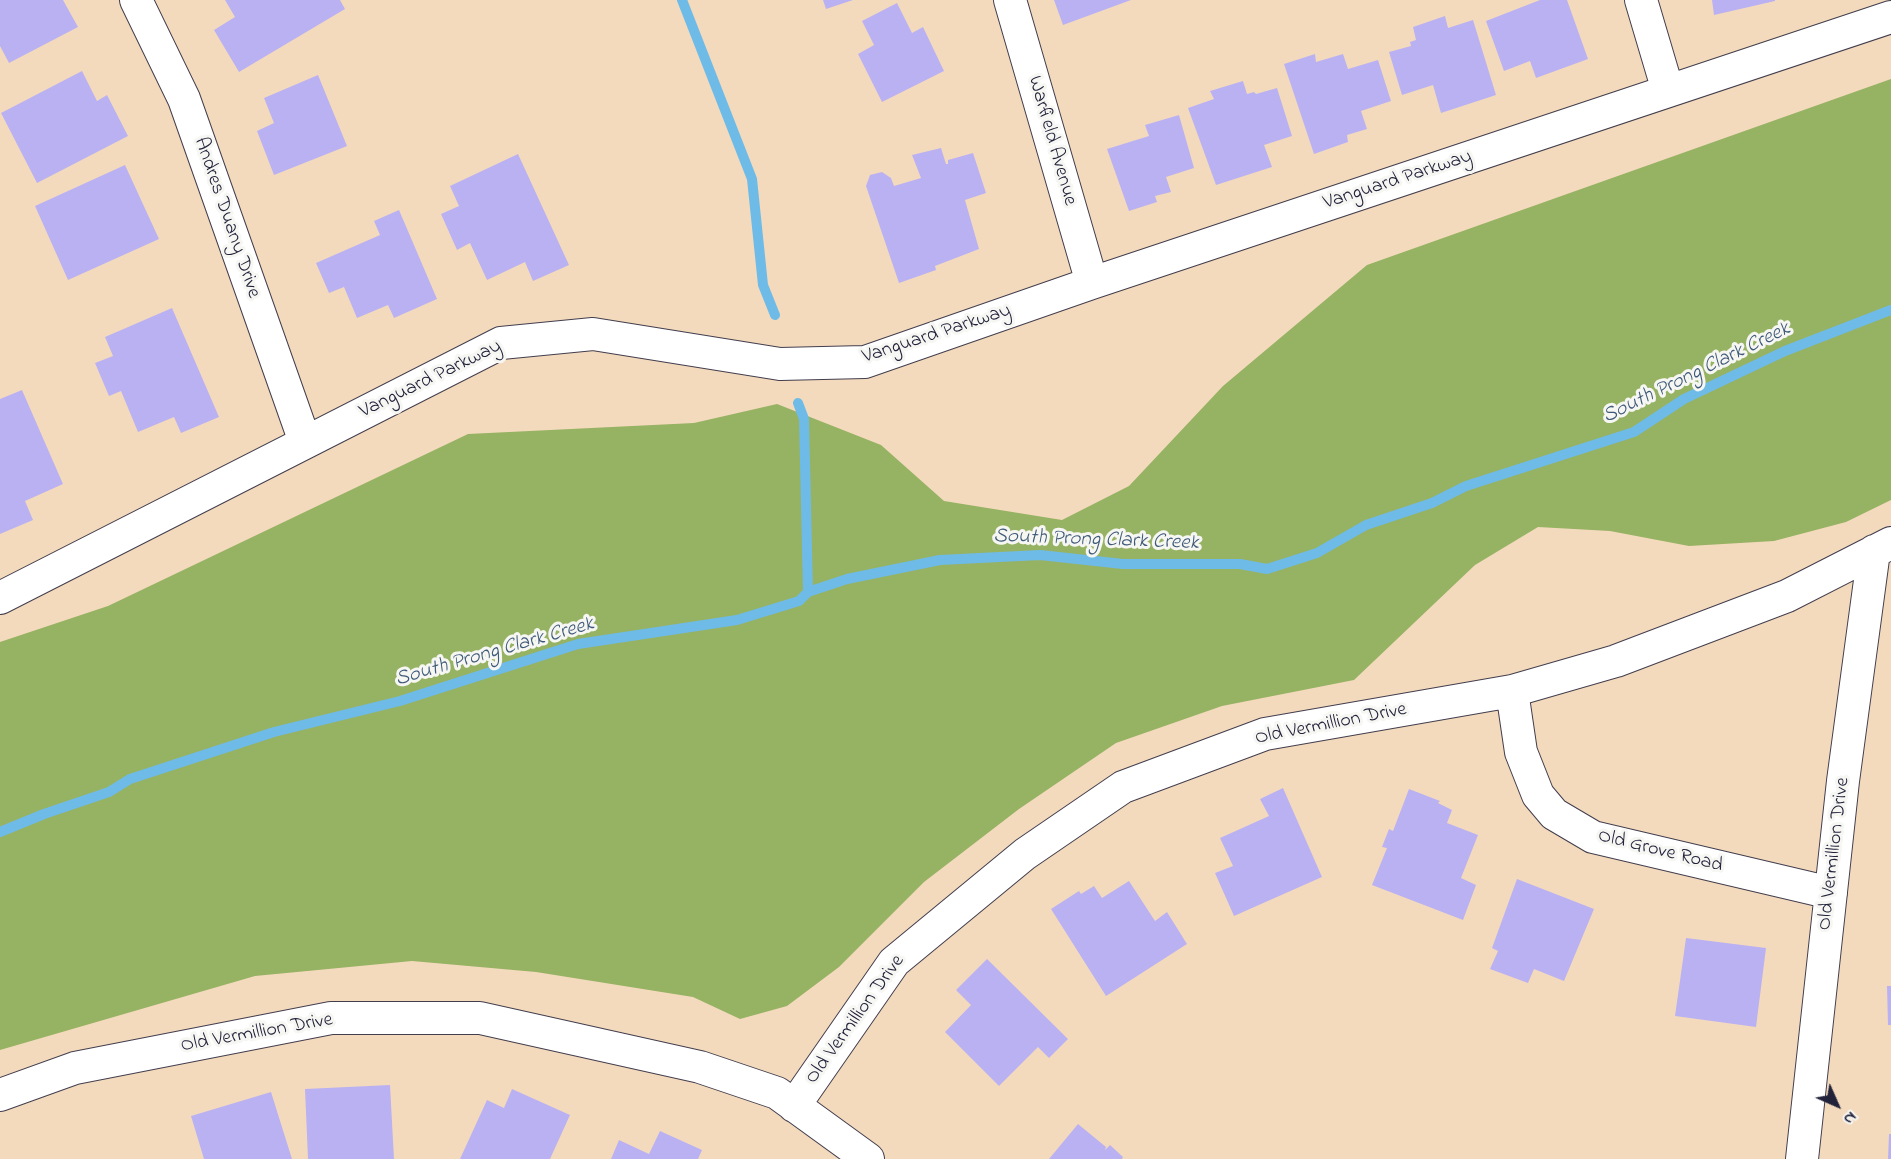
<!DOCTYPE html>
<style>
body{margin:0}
#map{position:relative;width:1891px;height:1159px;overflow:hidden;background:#f4dabd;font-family:"Indie Flower",sans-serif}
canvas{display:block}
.north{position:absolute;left:1807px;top:1075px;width:60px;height:60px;-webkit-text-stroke:4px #f6f6f2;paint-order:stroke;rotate:135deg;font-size:16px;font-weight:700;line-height:24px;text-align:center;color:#22223b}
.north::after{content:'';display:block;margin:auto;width:21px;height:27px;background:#22223b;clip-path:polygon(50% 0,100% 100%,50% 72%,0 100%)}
</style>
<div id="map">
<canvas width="1891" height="1159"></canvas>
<div class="north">N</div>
</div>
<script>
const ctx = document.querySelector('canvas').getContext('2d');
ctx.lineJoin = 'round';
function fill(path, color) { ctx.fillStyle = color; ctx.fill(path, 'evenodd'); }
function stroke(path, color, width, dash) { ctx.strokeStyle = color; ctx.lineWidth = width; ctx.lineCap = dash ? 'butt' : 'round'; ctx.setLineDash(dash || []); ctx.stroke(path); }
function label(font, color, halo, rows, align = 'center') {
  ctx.font = font + ' "Indie Flower",sans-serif'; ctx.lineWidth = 6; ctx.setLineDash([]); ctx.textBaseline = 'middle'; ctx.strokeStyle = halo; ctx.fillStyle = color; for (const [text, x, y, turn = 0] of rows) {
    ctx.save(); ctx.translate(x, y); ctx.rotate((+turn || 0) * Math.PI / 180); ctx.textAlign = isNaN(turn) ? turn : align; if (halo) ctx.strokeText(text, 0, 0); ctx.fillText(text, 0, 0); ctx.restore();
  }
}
const forest = new Path2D(`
 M1891,79V500L1846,522L1774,541L1689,546L1610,531L1538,527L1475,565L1354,680L1222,706L1116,743L1019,809L924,882L839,967L787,1006L740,1019L693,997L536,972L412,961L255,976L0,1050V642L108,606L468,434L694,423L777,404L881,445L944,501L1062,520L1129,486L1223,386L1367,265Z`);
const stream = new Path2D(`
 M682,0L752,179L763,285L775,315
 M798,403L804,419L808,592
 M0,832L44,814L109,792L130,779L274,732L400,701L578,644L737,620L799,601L808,592L847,579L940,560L1040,555L1123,564H1240L1267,569L1317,553L1366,525L1432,503L1466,486L1634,432L1684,399L1785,351L1891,310`);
const building = new Path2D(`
 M0,0H63L78,27L9,63L0,46Z
 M225,0H340L345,9L239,72L214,30L235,17Z
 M823,0H853L826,9Z
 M1054,0H1131L1063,25Z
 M1540,0H1567L1588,59L1536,78L1530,61L1504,71L1486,21Z
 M1712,0H1775V1L1714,15Z
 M897,3L912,33L923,27L944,71L882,102L858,54L874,45L862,21Z
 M1445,16L1448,28L1473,20L1496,95L1441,113L1433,85L1402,95L1389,52L1411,46L1410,42L1416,40L1413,27Z
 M1315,54L1316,62L1343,54L1348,69L1378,60L1391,101L1361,111L1367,129L1347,135L1348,142L1314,154L1284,64Z
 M82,71L97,101L107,95L128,136L37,183L1,113Z
 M318,75L347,146L274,175L257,131L274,123L264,98Z
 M1243,81L1247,94L1254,92L1256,94L1277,88L1292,136L1264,145L1272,167L1216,185L1188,108L1214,99L1210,91Z
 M1179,115L1194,168L1166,177L1171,192L1155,196L1157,202L1129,211L1107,149L1149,136L1145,125Z
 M941,148L946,164H948V160L973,153L986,193L965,200L979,249L935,266L936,270L899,283L866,186L870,175L882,172L891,178L894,186L921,178L912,155Z
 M518,154L569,265L533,281L525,262L487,280L470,243L457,250L441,214L459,206L450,186Z
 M125,165L159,239L68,280L35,206Z
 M399,210L437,299L394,318L388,305L357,318L344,287L329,293L316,263L380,235L374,221Z
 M172,308L219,417L181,433L174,417L138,432L121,391L109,396L95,363L113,356L105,337Z
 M22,390L63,484L25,501L33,520L0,534V399Z
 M1283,788L1322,877L1234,916L1215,873L1233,866L1220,838L1269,816L1260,799Z
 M1409,789L1440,801L1438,803L1452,810L1447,823L1478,835L1461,878L1476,885L1463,920L1372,885L1387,848L1382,847L1389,829L1393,831Z
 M1517,879L1594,909L1564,981L1534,969L1528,983L1490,969L1498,951L1492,948Z
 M1129,881L1155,921L1167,912L1187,944L1106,996L1051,909L1079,891L1081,894L1094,886L1102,898Z
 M1686,938L1766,948L1756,1027L1675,1016Z
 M987,959L1068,1039L1049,1058L1038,1047L999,1086L945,1032L971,1005L956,990Z
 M1887,986H1891V1025H1888Z
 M390,1085L394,1159H308L305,1089Z
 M512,1089L570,1115L550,1159H460L487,1100L504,1108Z
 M271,1092L292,1159H204L191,1116Z
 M1078,1124L1106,1147L1105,1150L1110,1145L1123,1157L1122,1159H1049Z
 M660,1131L702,1150L698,1159H611L619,1140L649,1154Z
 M1889,1134H1891V1159H1888Z`);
const minor = new Path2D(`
 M136,0L184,99L305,442
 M1010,0L1092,283
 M1641,0L1668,91
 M0,598L501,343L593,334L780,364L865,362L1092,283L1891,17
 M1512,691L1521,752L1538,795L1554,814L1593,837L1831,893
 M0,1095L75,1068L331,1018H480L700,1067L777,1093L868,1159
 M794,1106L894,962L1025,854L1123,787L1265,734L1512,691L1616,661L1787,596L1891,543
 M1802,1159L1843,781L1874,551`);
const streetNames = [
 ["Warfield Avenue",1051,141,74],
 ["Vanguard Parkway",1398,181,-18],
 ["Andres Duany Drive",226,218,71],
 ["Vanguard Parkway",937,335,-18],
 ["Vanguard Parkway",431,380,-26],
 ["Old Vermillion Drive",1331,725,-11],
 ["Old Grove Road",1660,852,14],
 ["Old Vermillion Drive",1835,854,-83],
 ["Old Vermillion Drive",856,1020,-54],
 ["Old Vermillion Drive",257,1034,-10]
];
const waterNames = [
 ["South Prong Clark Creek",1697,374,-26],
 ["South Prong Clark Creek",1096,541,2],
 ["South Prong Clark Creek",495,653,-16]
];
fill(forest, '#96b263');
stroke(stream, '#6fbbe8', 10);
fill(building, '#bab1f2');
stroke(minor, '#423e4e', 34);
stroke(minor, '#fff', 32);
label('20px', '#22223b', '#f6f6f2', streetNames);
label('italic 21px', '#3d5878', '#f6f6f2', waterNames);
</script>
